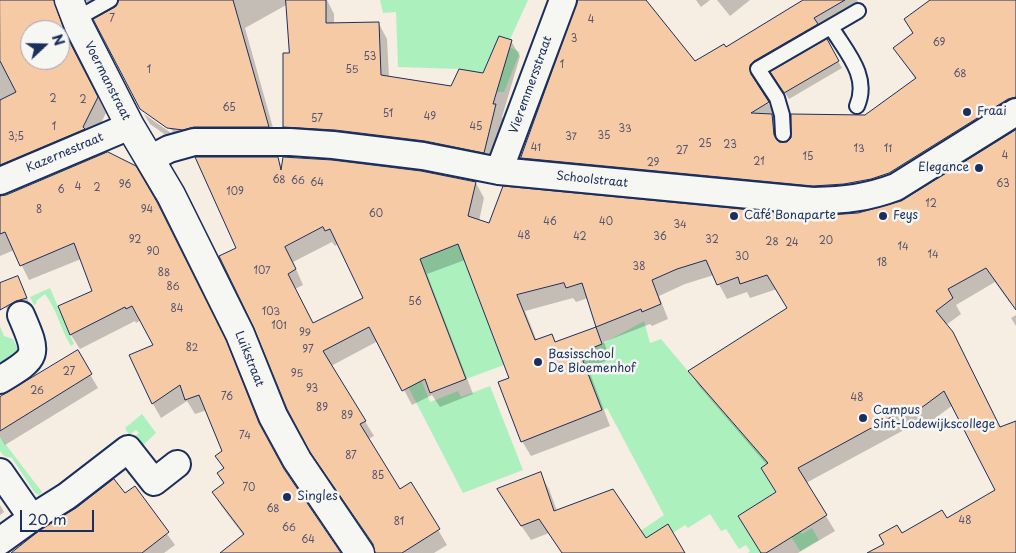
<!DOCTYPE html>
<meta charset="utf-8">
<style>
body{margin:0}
#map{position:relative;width:1016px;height:553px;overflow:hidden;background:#f6ede3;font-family:"Playpen Sans",sans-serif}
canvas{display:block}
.north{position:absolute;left:20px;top:20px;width:50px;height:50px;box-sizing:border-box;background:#f6f6f2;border:1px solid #9ea6b7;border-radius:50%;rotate:69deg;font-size:14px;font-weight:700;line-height:20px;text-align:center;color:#1b2f5e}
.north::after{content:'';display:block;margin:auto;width:18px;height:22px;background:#1b2f5e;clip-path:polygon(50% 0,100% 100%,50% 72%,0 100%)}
.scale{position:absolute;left:20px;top:510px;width:74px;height:22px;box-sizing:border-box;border:2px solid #1b2f5e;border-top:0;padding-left:6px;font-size:15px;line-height:18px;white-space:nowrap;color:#1b2f5e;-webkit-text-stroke:4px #f6f6f2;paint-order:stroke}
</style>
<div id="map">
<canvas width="1016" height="553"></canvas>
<div class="north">N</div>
<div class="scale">20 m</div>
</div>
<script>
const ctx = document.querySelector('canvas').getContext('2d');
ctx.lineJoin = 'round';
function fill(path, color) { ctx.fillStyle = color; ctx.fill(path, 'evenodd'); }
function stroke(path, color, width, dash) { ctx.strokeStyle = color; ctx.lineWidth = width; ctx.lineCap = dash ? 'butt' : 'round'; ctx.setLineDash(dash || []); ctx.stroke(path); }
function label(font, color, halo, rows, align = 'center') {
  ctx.font = font + ' "Playpen Sans",sans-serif'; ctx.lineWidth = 5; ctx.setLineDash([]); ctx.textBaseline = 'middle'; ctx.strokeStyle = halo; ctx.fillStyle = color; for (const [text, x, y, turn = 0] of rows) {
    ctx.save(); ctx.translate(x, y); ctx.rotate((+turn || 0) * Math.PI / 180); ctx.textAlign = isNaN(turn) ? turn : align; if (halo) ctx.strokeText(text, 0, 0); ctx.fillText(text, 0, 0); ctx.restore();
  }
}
const green = new Path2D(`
 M380,0H528L507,46L520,52L504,92H497L494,47L483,73L459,69L398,67L396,12L383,13Z
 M469,240L461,252L504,365L466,379L420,259Z
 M50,288L74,344L71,346C60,329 58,311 45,294L36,301L37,303L34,305L30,297Z
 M396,314L430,402L458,391L461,397L490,386L523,470L463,493L378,329Z
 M644,321L650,343L661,339L708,395L766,461L788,451L761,468L776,492L738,516L761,553H748L750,551L746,545L739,549L726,529L721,531L710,514L688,528L685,525L673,533L667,525L622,553H608L664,515L607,408L602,410L580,353L602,344Z
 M0,326L4,336L13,339L18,349L17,353L0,363Z
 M142,414L156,433L142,446L132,439L139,433L136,430L129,435L125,428Z
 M0,437L42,492L39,495L35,493L12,458L4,456L0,451Z
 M792,519L802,534L812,528L819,540L800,551L784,525Z`);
const shadow = new Path2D(`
 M0,0H72L61,14L62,22L73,49L106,113L91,143L0,184ZM30,30H60V60H30Z
 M83,0H327L334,14V24H379L387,39L389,77L451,87L484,74L511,41L520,56L502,117L504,120L492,167L293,142L284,127L291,54L288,4L245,28L277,142L177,143L150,124L144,114L171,133L173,131L141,109L97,18L88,2Z
 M578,0H644L695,63L726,49L805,0H857L862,9L822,34L842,68L789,99L771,71L758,81L759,88L777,118L774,119L780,130L782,144H784L792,138L866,116L916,80L895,48L914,34L933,0H1016V115L880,194L531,173L523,158Z
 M696,0H710L701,7Z
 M717,0H750L730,16Z
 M1016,131V300L1010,303L995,282L956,305L961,314L946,325L961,349L1001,428L1016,424V553H876L902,535L946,520L997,490L953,405L926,425L904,430L806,483L835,531L798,553H761L777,493L767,465L699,386L690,372L788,309L777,289L750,298L747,292L727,299L714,275L685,284L659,296L668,319L652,326L650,324L604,342L610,359L588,368L610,426L531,456L522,441L510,379L465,260L427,274L473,394L440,407L432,395L412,405L378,341L331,366L374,436L368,439L400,491L411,484L447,545L434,553H376V549L321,467L238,248L277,158L283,168L476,183L484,198L479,221L490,224L812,217L857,214L905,201ZM332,242L335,246L338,244L364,298L313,324L295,289L303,285L293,262ZM573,298L576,302L588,298L598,327L556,343L551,335L537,341L525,311Z
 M0,197L165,219L234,357L267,438L285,472L340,553H222L244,536L222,507L213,493L225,484L218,474L224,469L217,457L224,452L207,410L195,414L187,401L161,418L153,404L131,355L154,346L141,320L136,323L135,321L80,349L71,335L60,307L94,291L81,259L29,280L14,250L0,256Z
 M21,284L30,305L19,307L9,314L0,295V285Z
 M1016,315V326L1011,318Z
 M77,352L98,388L5,445L0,437V399Z
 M540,474L549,489L557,511L684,553H562L549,533L531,540L507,505Z
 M134,488L175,545L164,553H13L125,495Z
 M0,505L4,512L0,515Z`);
const building = new Path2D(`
 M0,0H54L65,33L98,97L83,127L85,129L0,165V100L16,92L0,61ZM30,30H60V60H30Z
 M119,0H233L269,127H194L183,130L167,128L140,109L93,19L115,7Z
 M286,0H326V23L379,22L381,75L451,86L459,69L483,73L499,36L512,40L493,104H496L484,153L425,141L335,130L283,127V53H289Z
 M578,0H646L695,61L724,44L726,47L803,0H845L814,18L818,24L754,61L750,65L751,74L769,102L751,113L772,114L774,135L779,142H787L791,138V114L865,115L916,78L893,48L913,33L904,19L930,0H1016V97L1008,99L889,173L871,179L844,184L813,186L521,158Z
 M827,39L839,61L784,93L770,72Z
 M1016,130V310L986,268L948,289L953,298L936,311L953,332L1000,427L1016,421V553H867L884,544L879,535L897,525L902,533L942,510L947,518L995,490L944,391L917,411L895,415L798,468L827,515L766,553H761L738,516L776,492L761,468L768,463L688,371L787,308L767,275L740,284L738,277L717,285L706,260L677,269L652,280L661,304L642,312L641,309L596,327L602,344L580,353L602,410L521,442L498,382L509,378L458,244L420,259L466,379L430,393L425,379L402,391L369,327L323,351L366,421L360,424L400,489L411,482L440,529L402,553H375L373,544L310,452L287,409L254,328L219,256L236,248L195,157H278L281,170L283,157L332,160L421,171L476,182L468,216L489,223L503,186L814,216L858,213L901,201ZM323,227L325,231L330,229L363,298L313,323L288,274L296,269L285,247ZM564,283L566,288L582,283L596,327L555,342L552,334L535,340L517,295Z
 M108,152L136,166L157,202L226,340L259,423L284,469L341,553H220L244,534L212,492L224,483L217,473L224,468L215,456L222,451L199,395L185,400L180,385L152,404L129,355L153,345L132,306L126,309L125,307L70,335L58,306L92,291L74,243L20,266L5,232L0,234V196L6,195Z
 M18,276L27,298L16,301L0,310V283Z
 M78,350L92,374L0,431V397Z
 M541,472L554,511L613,489L646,538L668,524L685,553H562L539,519L521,526L497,489Z
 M114,479L125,493L135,486L169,532L142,553H11L40,530L76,508Z`);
const lane = new Path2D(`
 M76,19L110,0
 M831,27C846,52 870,76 857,106
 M783,134L782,115L777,98L758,69L858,11`);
const street = new Path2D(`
 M150,159L169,149L194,142H290L333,145L423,156L499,171L813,201C844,200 867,198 896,187L1016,112
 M499,171L563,0
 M0,181L130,126
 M0,380C38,357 39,356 21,315
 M0,472L32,518
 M0,541L32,518L67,496L128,449L154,482L177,464`);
const secondary = new Path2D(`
 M69,0L79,26L130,126L171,195L240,334L273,416L297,460L360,553`);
const markers = [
 [967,112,5,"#1b2f5e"],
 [979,168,5,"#1b2f5e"],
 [734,216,5,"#1b2f5e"],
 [883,216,5,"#1b2f5e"],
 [538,362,5,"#1b2f5e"],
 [863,418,5,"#1b2f5e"],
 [287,497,5,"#1b2f5e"]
];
const numberNames = [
 ["7",112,19],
 ["4",591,20],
 ["3",574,39],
 ["69",939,43],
 ["53",370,57],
 ["1",562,65],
 ["1",149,70],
 ["55",352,70],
 ["68",960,74],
 ["2",53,99],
 ["2",83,100],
 ["65",229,108],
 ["51",388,114],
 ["49",430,117],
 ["57",317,119],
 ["1",54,127],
 ["45",476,127],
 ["33",625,129],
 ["35",604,136],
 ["3;5",16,137],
 ["37",571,137],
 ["25",705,144],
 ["23",730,145],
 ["41",536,148],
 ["13",859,149],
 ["11",888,149],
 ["27",682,151],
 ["4",1005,156],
 ["15",808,157],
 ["21",759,162],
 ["29",653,163],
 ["68",279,180],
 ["66",298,181],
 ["64",317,183],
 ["63",1003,184],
 ["96",125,185],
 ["4",78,187],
 ["2",97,188],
 ["6",61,190],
 ["109",235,192],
 ["12",931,204],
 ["8",39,210],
 ["94",147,210],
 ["60",376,214],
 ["46",550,222],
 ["40",606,222],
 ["34",680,225],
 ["48",524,236],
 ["42",580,237],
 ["36",660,237],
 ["92",135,240],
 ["32",712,240],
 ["20",826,241],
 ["28",772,242],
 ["24",792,243],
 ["14",903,247],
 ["90",153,252],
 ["14",933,255],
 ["30",742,257],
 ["18",882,263],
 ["38",639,267],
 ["107",262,271],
 ["88",164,273],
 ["86",173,287],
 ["56",415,302],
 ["84",177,309],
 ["103",271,312],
 ["101",279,326],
 ["99",305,333],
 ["82",192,348],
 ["97",308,350],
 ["27",69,372],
 ["95",297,374],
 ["93",312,389],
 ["26",37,391],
 ["76",227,397],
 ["48",857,398],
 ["89",322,408],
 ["89",347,416],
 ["74",245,436],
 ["87",351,456],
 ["85",378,476],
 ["70",249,488],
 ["68",273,509],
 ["48",965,521],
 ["81",399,522],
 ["66",289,528],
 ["64",308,540]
];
const streetNames = [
 ["Voermanstraat",107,81,63],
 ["Vieremmersstraat",531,85,-70],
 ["Kazernestraat",65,153,-23],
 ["Schoolstraat",592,180,6],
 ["Luikstraat",249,359,68]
];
const poiNames = [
 ["Fraai",977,112],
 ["Elegance",969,168,"right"],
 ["Café Bonaparte",744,216],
 ["Feys",893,216],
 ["Basisschool",548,355],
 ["De Bloemenhof",548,369],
 ["Campus",873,411],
 ["Sint-Lodewijkscollege",873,425],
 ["Singles",297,497]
];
fill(green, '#acf1bd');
fill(shadow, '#0003');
fill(building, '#f7caa6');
stroke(building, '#1b2f5e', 1);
stroke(lane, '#1b2f5e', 18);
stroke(street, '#1b2f5e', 30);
stroke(secondary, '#1b2f5e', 31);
stroke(lane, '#f6f6f2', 14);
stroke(street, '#f6f6f2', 26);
stroke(secondary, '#f6f6f2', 28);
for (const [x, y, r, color] of markers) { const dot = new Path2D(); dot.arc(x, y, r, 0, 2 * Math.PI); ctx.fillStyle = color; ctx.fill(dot); stroke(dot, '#f6f6f2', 2); }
label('10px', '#525670', null, numberNames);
label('12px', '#1b2f5e', '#f6f6f2', streetNames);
label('12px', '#1b2f5e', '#f6f6f2', poiNames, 'left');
</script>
